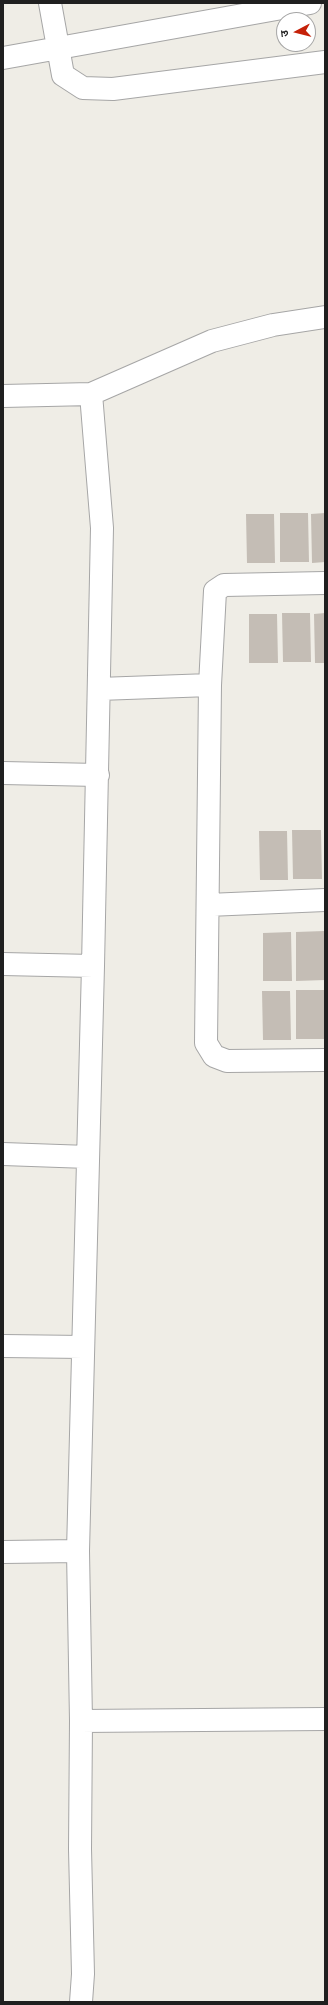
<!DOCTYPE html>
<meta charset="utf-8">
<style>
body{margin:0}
#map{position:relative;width:328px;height:2005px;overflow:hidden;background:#efede6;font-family:Roboto,"Noto Sans Devanagari",sans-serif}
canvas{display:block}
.frame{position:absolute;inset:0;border:4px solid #1f1f1f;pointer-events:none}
.north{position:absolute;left:276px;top:12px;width:40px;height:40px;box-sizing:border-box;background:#fff;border:1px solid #a5a5a5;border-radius:50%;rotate:263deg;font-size:11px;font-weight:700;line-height:16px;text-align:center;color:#1f1f1f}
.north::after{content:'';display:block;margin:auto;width:14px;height:18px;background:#c52109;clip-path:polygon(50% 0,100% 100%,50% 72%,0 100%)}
</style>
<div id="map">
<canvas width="328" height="2005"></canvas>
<div class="frame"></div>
<div class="north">उ</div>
</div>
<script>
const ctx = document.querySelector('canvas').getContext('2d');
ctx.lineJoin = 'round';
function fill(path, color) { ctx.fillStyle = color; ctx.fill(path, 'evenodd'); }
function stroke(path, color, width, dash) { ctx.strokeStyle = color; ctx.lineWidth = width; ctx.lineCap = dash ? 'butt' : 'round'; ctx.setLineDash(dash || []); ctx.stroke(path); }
const building = new Path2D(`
 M280,513H308L309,562H280Z
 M325,513V562L312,563L311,514Z
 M246,514H274L275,563H247Z
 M282,613H310L311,662H283Z
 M325,613V663H315L314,614Z
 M249,614H277L278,663H249Z
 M292,830H321L322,879H293Z
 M259,831H287L288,880H260Z
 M324,931L325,980L296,981V932Z
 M291,932L292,981H263V933Z
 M296,990H324V1039H296Z
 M262,991H290L291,1040H263Z`);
const minor = new Path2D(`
 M50,3L63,75L83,88L113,89L325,62
 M3,58L310,3
 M3,396L91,394L212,341L273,325L325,317
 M210,685L206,1043L214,1056L227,1061L325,1060
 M99,689L210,685L215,591L224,585L325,583
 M3,773L98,775
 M208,905L325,900
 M3,964L93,966
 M3,1154L88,1157
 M3,1346L83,1347
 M3,1552L78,1551
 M81,1721L325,1719
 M81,2002L83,1974L80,1849L81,1721L78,1551L93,966L102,528L91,394`);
fill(building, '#c4bdb5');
stroke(minor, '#a6a6a6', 24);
stroke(minor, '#fff', 22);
</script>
